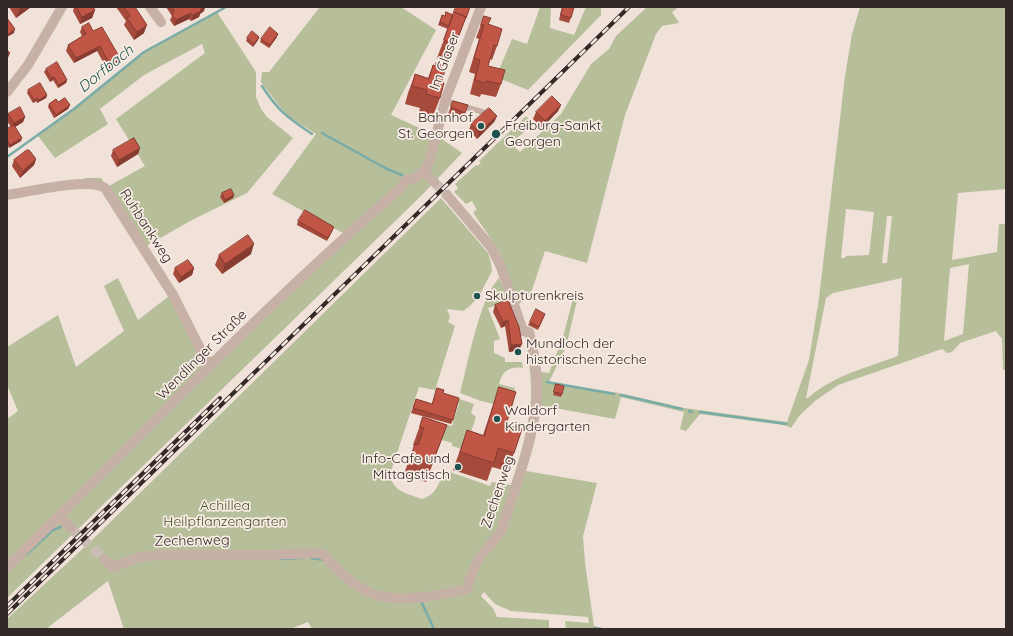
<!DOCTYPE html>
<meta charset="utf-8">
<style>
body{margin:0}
#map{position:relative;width:1013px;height:636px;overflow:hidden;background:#f0e2d9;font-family:Quicksand,sans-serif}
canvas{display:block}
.frame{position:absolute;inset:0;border:8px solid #332926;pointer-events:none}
</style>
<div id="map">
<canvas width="1013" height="636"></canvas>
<div class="frame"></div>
</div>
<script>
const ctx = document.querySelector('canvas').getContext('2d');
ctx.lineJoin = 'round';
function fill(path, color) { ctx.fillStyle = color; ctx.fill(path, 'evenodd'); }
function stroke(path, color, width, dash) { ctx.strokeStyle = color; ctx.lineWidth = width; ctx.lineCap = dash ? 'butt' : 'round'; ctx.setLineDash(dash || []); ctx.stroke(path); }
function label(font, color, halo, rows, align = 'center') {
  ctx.font = font + ' Quicksand,sans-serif'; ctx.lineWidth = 3.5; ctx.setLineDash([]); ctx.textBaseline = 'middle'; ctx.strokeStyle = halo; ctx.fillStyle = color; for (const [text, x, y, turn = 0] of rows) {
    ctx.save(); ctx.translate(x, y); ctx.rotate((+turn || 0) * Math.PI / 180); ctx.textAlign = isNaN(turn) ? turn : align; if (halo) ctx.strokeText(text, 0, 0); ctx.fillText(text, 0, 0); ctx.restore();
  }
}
const green = new Path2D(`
 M320,7H401L436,30L391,115L439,137L462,153L421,196L7,598V419L18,411L7,385V347L58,315L76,367L124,331L104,286L118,278L138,320L169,296L104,192L84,181V178H101L107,187L145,166L116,119L205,53L202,44L144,75L100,109L108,124L55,158L38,136L144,52L217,12L256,72V97L261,109L267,117L293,138L247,193L192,220L146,246L209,356L215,359L343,233L272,194L316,134L286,115L261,82L262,72H269Z
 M540,7H551L550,28L574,35L586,7L601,8V15L528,90L496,77L512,39L527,44Z
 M647,7H679L672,12L679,23L662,26L656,34L625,115L587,263L545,251L531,293L519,304L499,251L474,214V211L477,210L472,201L466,204L454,192L458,188L455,184L476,165L477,166L481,163L479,161L526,116L534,124L511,143L520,152L561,114L591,64L609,49L616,36Z
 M860,7H1006V189L958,193L952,260L997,252L999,224H1006V370H1003L1002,339L996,331L960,343L952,352L947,353L942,349L838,385L815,401L800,415L791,428L785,425L700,414L686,431L680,429L684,412L621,397L615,419L538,405L526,471L597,483L583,536L585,563L594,626L606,629H566L565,621L589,623L588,617L511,611L495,604L484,592L481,596L493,608L497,617L549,620V629H312L308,622L290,629H124L108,581L46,629H7V619L91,541L441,198L488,253L491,263L492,271L479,296L470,306L463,311L447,309L450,317L448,322L455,326L435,390L419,387L390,474C393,492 406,493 422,499C436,495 439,484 444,470L490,486L492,482L511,485C520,457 529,427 531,398C532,377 528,357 526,336L539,370L542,372L549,373L563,337L575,291L579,292L566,347L549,382L619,393L684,408L787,422L809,360L819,298L845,76L852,34ZM846,209L874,212L869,255L846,256L845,258H841ZM887,216H892L887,263H882ZM969,264L963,334L944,341L950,268ZM902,278L898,356C866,368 834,375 808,398H806L826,298L833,293Z
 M499,278L510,301L488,308L500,339L494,341V353L505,358V362H522L523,368C509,366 502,372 499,384L515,388L511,408L481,401L460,393C468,364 479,299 499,278Z
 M451,396L474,404L471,413L476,417L465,450L452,446V443L439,439L443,424L452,426L459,403L450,400Z`);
const stream = new Path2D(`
 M262,86C278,111 287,117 312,134
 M322,133L385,168L402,175
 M7,157L74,109L144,52L226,7
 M547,382L614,394
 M621,395L682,409
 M689,411L692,412
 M700,412L786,424
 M27,554L53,530L61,527
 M311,558L324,560
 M281,559L302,558
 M421,601L434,629
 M595,628L601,629`);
const streetTunnel = new Path2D(`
 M434,182L447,195
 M71,528L104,559`);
const lane = new Path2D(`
 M445,101L483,112`);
const street = new Path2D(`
 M150,7L161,22
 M7,92L28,65L62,7
 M424,172L429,163L445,101L481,7
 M424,172L434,182
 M7,195C29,192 88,177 105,188L173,295L209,366
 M60,516L71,528
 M104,559L113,567L140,557L160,555H264L318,553L323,554C336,569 356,589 376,595C403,603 441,595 467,589C470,578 474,567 480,557C487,547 496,540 502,529C516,482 537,435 537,385C537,370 534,354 531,339L529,332L523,331L501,267L491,247L447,195
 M7,567C138,440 263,306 402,187L405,181L413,179L424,172`);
const rail = new Path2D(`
 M7,606L220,398
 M7,614L629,7`);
const wall = new Path2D(`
 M9,7H31L16,18Z
 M74,7H97L94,8L95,10L92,18L80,24L73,11Z
 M116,7H135L144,33L134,40L124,25L126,21Z
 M166,7H205L204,11L200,14L199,17L191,21L189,19L174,26L170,20L172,16Z
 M470,7L449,63L437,58L448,29L438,25L442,15L445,16L453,15Z
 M562,7H574L569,23L559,20Z
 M484,16L488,24L497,46L492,60L490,59L488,66L501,84L496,97L481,94L480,97L470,94L475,74L469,72L479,39L476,38Z
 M82,27L93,31L118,64L108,71L97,51L74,63L66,51L68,45L82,36L80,32Z
 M259,37L258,40L253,47L246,41L247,38Z
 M277,37L269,48L260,42L261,39Z
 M436,63L443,69L440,98L433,116L419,112L420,108L405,104L408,93L415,74L428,78L433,65L435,66Z
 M46,69L67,80L66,83L58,88L53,80L50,82L44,72Z
 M28,90L47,95L46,98L37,103L36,101L33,103L27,93Z
 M453,101L468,105L462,119L448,114Z
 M58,102L70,105L68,109L54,118L48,107L49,104Z
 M561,105L558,111L542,128L533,119L536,112Z
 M8,114L25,117L23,122L15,127L21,141L9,148L7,144V129L11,127L7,121V117Z
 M497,116L494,122L477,139L469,130L471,124Z
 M140,148L138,154L117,167L111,156L113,150Z
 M36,159L34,165L20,178L12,166L14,160Z
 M222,193L234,195L233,198L224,203L220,197Z
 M298,221L333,230L327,241L297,225Z
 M251,254L222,274L215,265L219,255Z
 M175,268H194L192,275L179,283L173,274Z
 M495,305L519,327V350L509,352L505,326L501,328L493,312Z
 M545,314L538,330L528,325L530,322Z
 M556,384L562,394L561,397L553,395Z
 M499,387L506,425L514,453L507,471L492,467L487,481L453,470L467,430L483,435Z
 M437,388L443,393L453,420L451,424L411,413L416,399L432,404Z
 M423,417L447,425L426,482L404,474L414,446L413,445Z`);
const shadedWall = new Path2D(`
 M21,7H31L16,18L20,8Z
 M203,7H205L204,11L200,14L199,17L191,21L193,15Z
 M95,10L92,18L80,24L82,17Z
 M191,13L189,19L174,26L176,20Z
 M147,25L144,33L134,40L137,32Z
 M15,29L14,33L7,37V35Z
 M278,34L277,37L269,48L270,45Z
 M259,37L258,40L253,47L254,44Z
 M100,46L97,51L74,63L76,58Z
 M10,53L7,60V55Z
 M120,58L118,64L108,71L110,65Z
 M54,77L53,80L50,82L51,78Z
 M67,80L66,83L58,88L59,85Z
 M47,95L46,98L37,103L39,100Z
 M37,98L36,101L33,103L34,100Z
 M70,105L68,109L54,118L56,115Z
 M561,105L558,111L542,128L545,121Z
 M497,116L494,122L477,139L479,132Z
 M25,117L23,122L12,129L14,123Z
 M22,138L21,141L9,148L10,145Z
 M140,148L138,154L117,167L119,160Z
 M36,159L34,165L20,178L23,171Z
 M234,195L233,198L224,203L225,200Z
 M254,244L251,254L222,274L225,264Z
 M194,268L192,275L179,283L181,277Z
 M508,320L505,326L501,328L503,322Z
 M522,344L519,350L509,352L511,345Z`);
const building = new Path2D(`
 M77,7H93L95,10L82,17Z
 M124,7H135L147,25L137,32L127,18L130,16Z
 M172,7H203L200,10L201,11L193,15L191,13L176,20L172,15L174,11Z
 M456,7H470L466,18V17L454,12Z
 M563,7H574L571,18L561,15Z
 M446,12L453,15L449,26L440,22L442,15L445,16Z
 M454,12L466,17L455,45L444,40Z
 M484,16L491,18L488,24L502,29L497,46L494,45L488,66L505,70L501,84L486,81L485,83L475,80L480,60L474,58L484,25H481Z
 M7,18L15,29L7,35Z
 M89,23L93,31L102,27L120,58L110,65L100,46L76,58L68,45L86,34L82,27Z
 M270,27L278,34L270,45L261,39Z
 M252,31L259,37L254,44L247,38Z
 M7,50L10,53L7,55Z
 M57,62L67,80L59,85L54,77L51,78L46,69Z
 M436,63L444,65L443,69H445L442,82L444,83L440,98L426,94L427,90L412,86L415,74L429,79L433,65L436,66Z
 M40,83L47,95L39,100L37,98L34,100L28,90Z
 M552,96L561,105L545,121L536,112Z
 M65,98L70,105L56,115L49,104L56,99L58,102Z
 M453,101L468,105L465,113L451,107Z
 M20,107L25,117L14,123L8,114Z
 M489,108L497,116L479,132L471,124Z
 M14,125L22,138L10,145L7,140V129Z
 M134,138L140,148L119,160L113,150Z
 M27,150H29L36,159L23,171L14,160Z
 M231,189L234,195L225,200L222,193Z
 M305,210L334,227L328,238L298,221Z
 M248,235L254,244L225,264L219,255Z
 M188,260L194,268L181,277L175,268Z
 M508,300L519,327L522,344L511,345L508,320L503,322L495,305Z
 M536,309L545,314L539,327L530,322Z
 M556,384L564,386L562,394L554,392Z
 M499,387L516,392L506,425L522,429L514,453L498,448L494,463L460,452L467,430L484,436Z
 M437,388L444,390L443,393L459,398L453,420L413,408L416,399L432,404Z
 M423,417L447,425L432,464L411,456L415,444L418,445L424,428L420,427Z`);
const markers = [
 [481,126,4,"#1e5350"],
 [496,134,5,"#1e5350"],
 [477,296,4,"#1e5350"],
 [518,352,4,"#1e5350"],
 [497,419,4,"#1e5350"],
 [458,467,4,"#1e5350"]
];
const streetNames = [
 ["Im Glaser",445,61,-69],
 ["Ruhbankweg",146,226,57],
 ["Wendlinger Straße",202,355,-45],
 ["Zechenweg",498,492,-71],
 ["Zechenweg",192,541,-1]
];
const poiNames = [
 ["Bahnhof",473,118,"right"],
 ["St. Georgen",473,134,"right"],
 ["Freiburg-Sankt",505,126],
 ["Georgen",505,142],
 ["Skulpturenkreis",485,296],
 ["Mundloch der",526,344],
 ["historischen Zeche",526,360],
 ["Waldorf",505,411],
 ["Kindergarten",505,427],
 ["Info-Cafe und",450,459,"right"],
 ["Mittagstisch",450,475,"right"]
];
const parkNames = [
 ["Achillea",225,506],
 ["Heilpflanzengarten",225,522]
];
const waterNames = [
 ["Dorfbach",106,69,-39]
];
fill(green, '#b6be9a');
stroke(stream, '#79aca8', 2.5);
stroke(streetTunnel, '#cabdb5', 10, [10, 5]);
stroke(lane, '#c7b1a6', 5.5);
stroke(street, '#c7b1a6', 10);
stroke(rail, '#332926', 4);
stroke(rail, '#f8ede5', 2.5, [8]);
fill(wall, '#a64a3c');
fill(shadedWall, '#873c31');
fill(building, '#c15646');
stroke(building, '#873c31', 1);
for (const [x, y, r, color] of markers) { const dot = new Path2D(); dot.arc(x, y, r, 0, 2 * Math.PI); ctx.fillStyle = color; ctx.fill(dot); stroke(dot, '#f8ede5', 1.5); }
label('14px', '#332926', '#f8ede5', streetNames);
label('14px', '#332926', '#f8ede5', poiNames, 'left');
label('14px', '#47512b', '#f8ede5', parkNames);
label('italic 15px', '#1e5350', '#f8ede5', waterNames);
</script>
